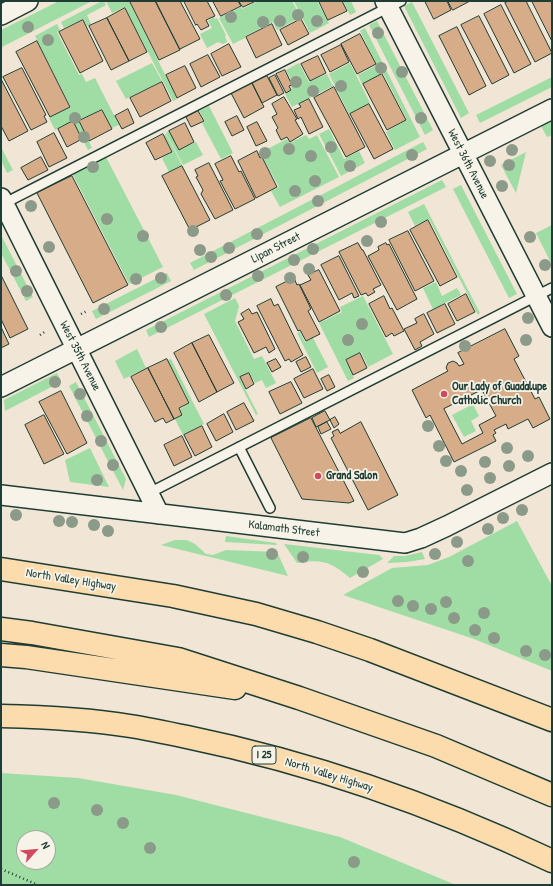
<!DOCTYPE html>
<style>
body{margin:0}
#map{position:relative;width:553px;height:886px;overflow:hidden;background:#f1e5d5;font-family:"Patrick Hand",sans-serif}
canvas{display:block}
.frame{position:absolute;inset:0;border:2px solid #1f3d34;pointer-events:none}
.north{position:absolute;left:16px;top:830px;width:40px;height:40px;box-sizing:border-box;background:#f7f3e8;border:1px solid #a1aaa0;border-radius:50%;rotate:63deg;font-size:11px;font-weight:700;line-height:16px;text-align:center;color:#1f3d34}
.north::after{content:'';display:block;margin:auto;width:14px;height:18px;background:#d1495b;clip-path:polygon(50% 0,100% 100%,50% 72%,0 100%)}
</style>
<div id="map">
<canvas width="553" height="886"></canvas>
<div class="frame"></div>
<div class="north">N</div>
</div>
<script>
const ctx = document.querySelector('canvas').getContext('2d');
ctx.lineJoin = 'round';
function fill(path, color) { ctx.fillStyle = color; ctx.fill(path, 'evenodd'); }
function stroke(path, color, width, dash) { ctx.strokeStyle = color; ctx.lineWidth = width; ctx.lineCap = dash ? 'butt' : 'round'; ctx.setLineDash(dash || []); ctx.stroke(path); }
function label(font, color, halo, rows, align = 'center') {
  ctx.font = font + ' "Patrick Hand",sans-serif'; ctx.lineWidth = 3.5; ctx.setLineDash([]); ctx.textBaseline = 'middle'; ctx.strokeStyle = halo; ctx.fillStyle = color; for (const [text, x, y, turn = 0] of rows) {
    ctx.save(); ctx.translate(x, y); ctx.rotate((+turn || 0) * Math.PI / 180); ctx.textAlign = isNaN(turn) ? turn : align; if (halo) ctx.strokeText(text, 0, 0); ctx.fillText(text, 0, 0); ctx.restore();
  }
}
const green = new Path2D(`
 M59,1H92L2,47L1,30Z
 M102,1H104L106,5L87,15L91,24L87,26L83,19L64,28L61,22Z
 M106,1H129L177,99L173,101L125,7L112,13Z
 M258,1H292L301,17L277,30L273,22L245,36V38L233,44L219,18L241,7L242,9Z
 M294,1H317L329,23L310,33Z
 M343,1H351L356,12L350,15Z
 M412,2L469,113L461,118L404,6Z
 M214,17L215,19L217,18L226,35L225,36L227,42L223,44L218,42L207,48L200,34L212,28L208,21Z
 M377,21L433,130L425,135L369,25Z
 M57,24L60,30L57,32L79,75L82,74L86,82L95,78L119,125L112,128L102,109L79,121L92,148L88,150L73,121L55,130L49,118L71,107L35,36Z
 M365,28L420,137L395,150L386,132L407,120L383,73L362,84L358,75L377,65L360,31Z
 M152,63L162,81L126,99L116,81Z
 M299,63L309,82L327,74L333,86L292,107L285,94L292,90L291,87L294,85L286,70Z
 M350,63L370,103L349,114L329,74Z
 M552,77V87L480,123L476,115Z
 M209,106L233,153L221,159L202,123L205,121L199,111Z
 M552,120V135L547,137L541,126Z
 M329,129L344,159L359,151L365,163L341,176L319,134Z
 M169,131L179,150L196,142L203,155L183,165L166,133Z
 M166,134L182,165L169,172L162,158L173,152L164,135Z
 M306,135L309,139L317,135L339,177L280,207L271,191L279,187L262,156H261L259,153L287,139L290,143Z
 M423,142L427,149L194,270L190,263Z
 M1,147L13,170L7,173L1,160Z
 M526,152L516,193L501,165Z
 M106,157L163,267L129,284L73,175Z
 M442,180L446,187L149,337L146,330Z
 M461,185L517,294L509,298L453,189Z
 M424,204L480,313L478,315L429,219L415,226L408,212Z
 M552,225V265L536,233Z
 M1,235L33,297L26,301L1,253Z
 M167,273L171,281L96,319L92,311Z
 M436,282L442,296L457,288L461,295L433,309L423,288Z
 M363,296L393,354L368,367L361,352L345,360L354,378L348,381L319,323L342,312L340,307Z
 M235,298L239,306L235,321L254,359L262,356L276,383L266,388L262,380L255,383L249,372L239,377L258,414L256,415L204,314Z
 M300,332L305,342L313,338L328,367L317,373L297,333Z
 M137,349L146,368L124,379L115,361Z
 M171,359L204,424L183,435L175,419L183,415L180,409L190,403L168,360Z
 M57,373L61,382L5,411L4,400Z
 M76,382L126,479L123,490L69,386Z
 M473,404L479,416L471,421L476,431L464,437L452,415Z
 M90,448L109,487L70,482L65,460Z
 M517,521L552,586V671L474,639L343,595L392,568L428,565L449,557Z
 M226,536L276,543L277,545L225,542Z
 M175,540H187L195,544L206,554L213,555L226,550L277,552L288,576L161,545Z
 M284,544L379,555L383,559L350,578C330,561 322,559 297,563Z
 M422,552L425,559L407,562L387,563L394,556H405Z
 M1,773L78,778L176,795L340,837L456,885H1ZM24,838H48V862H24Z`);
const building = new Path2D(`
 M132,1H155L180,50L159,60L130,2Z
 M156,1H180L200,39L180,49Z
 M184,1H207L215,16L206,20L209,26L201,30L197,24L196,25Z
 M213,1H238L241,6L221,16Z
 M239,1H253L254,2L243,7Z
 M319,1H342L347,11L328,20Z
 M425,1H447L451,10L434,19Z
 M448,1H470L453,10Z
 M509,1H526L552,53L535,62L505,3Z
 M532,1H552V41Z
 M501,5L531,64L514,73L484,14Z
 M125,8L147,52L129,61L107,18Z
 M479,16L509,75L492,84L461,25Z
 M107,18L129,61L111,70L89,26Z
 M301,19L309,34L288,45L280,30Z
 M83,20L103,61L80,73L59,32Z
 M272,24L282,45L256,58L246,37Z
 M457,27L486,86L469,95L439,36Z
 M360,34L376,64L357,74L341,44Z
 M37,41L70,107L50,117L16,52Z
 M229,44L241,67L222,76L211,54Z
 M341,45L349,62L330,72L321,55Z
 M208,55L220,77L201,87L190,64Z
 M318,56L326,73L310,81L301,64Z
 M185,66L196,88L177,98L166,75Z
 M22,68L46,115L44,116L47,122L31,130L3,77Z
 M285,70L292,85L289,86L291,90L286,93L276,74Z
 M382,74L406,120L387,130L363,84Z
 M275,75L284,93L278,96L269,78Z
 M267,76L277,95L262,103L252,83Z
 M1,79L28,131L9,141L1,126Z
 M162,82L171,101L140,117L130,98Z
 M252,83L264,107L244,118L231,93Z
 M334,87L365,147L346,157L314,98Z
 M284,97L297,119L295,120L303,134L290,142L287,137L281,140L276,130L278,128L272,117L277,114L272,104Z
 M309,99L323,127L309,134L301,117L298,119L294,110L301,107L299,104Z
 M369,104L393,149L374,159L350,114Z
 M128,109L134,123L122,129L115,116Z
 M102,110L112,129L89,141L79,121Z
 M198,111L204,121L191,127L186,117Z
 M237,116L244,130L232,136L225,122Z
 M73,121L82,139L67,147L58,129Z
 M257,122L267,141L256,146L247,127Z
 M185,123L194,142L179,150L169,131Z
 M54,133L67,158L49,167L37,142Z
 M163,134L172,152L155,160L146,143Z
 M257,151L260,158L262,157L277,187L256,198L238,161Z
 M231,156L239,172L241,171L255,199L235,209L220,181L223,180L215,164Z
 M41,157L48,170L28,180L21,168Z
 M209,163L233,210L215,219L201,194L203,190L196,177L198,176L195,170Z
 M182,166L210,220L190,230L162,176Z
 M72,176L128,285L93,303L37,193Z
 M428,220L457,277L440,286L410,230Z
 M408,231L434,281L415,291L389,240Z
 M358,243L362,250H363L381,285L373,289L375,292L368,296L366,293L361,295L339,252Z
 M386,243L387,245L389,244L417,299L397,310L368,256L379,250L378,247Z
 M339,256L359,296L354,298L352,293L339,300L321,265Z
 M319,270L340,311L319,322L300,285L311,280L308,275Z
 M1,275L28,329L10,338L1,319Z
 M294,278L297,285L299,284L311,309L308,311L320,334L306,341L300,330L298,331L276,287Z
 M466,294L475,312L457,321L448,304Z
 M384,296L390,309L392,308L404,331L394,336L392,333L386,337L369,304Z
 M271,299L274,306L278,304L303,355L291,362L289,359L285,361L257,306Z
 M445,304L455,324L437,333L427,313Z
 M249,309L252,314L257,312L275,349L269,353L266,347L254,353L238,322L244,319L241,314Z
 M424,314L434,334L420,342L422,346L415,350L404,329L417,323L415,319Z
 M1,327L9,344L1,348Z
 M505,329L519,356L514,359L535,399L539,397L550,419L533,428L528,419L508,429L506,424L494,430L496,433L493,435L496,441L454,462L430,415L426,418L412,390L448,371L446,368L448,363L453,361L457,363L459,366L464,364L458,353ZM482,390L496,416L479,425L483,433L462,444L444,409Z
 M209,335L234,383L217,392L192,343Z
 M192,343L217,392L199,402L174,353Z
 M360,353L367,368L353,375L346,360Z
 M306,357L311,367L301,372L296,362Z
 M167,359L189,403L179,408L182,415L174,419L148,368Z
 M276,359L281,367L272,372L267,363Z
 M148,368L174,419L166,423L163,418L155,422L131,377Z
 M313,369L323,389L304,398L294,379Z
 M249,373L254,384L246,389L240,377Z
 M329,375L335,387L327,391L321,379Z
 M291,382L302,403L280,414L269,392Z
 M61,391L87,443L67,454L39,402Z
 M244,403L254,421L236,430L227,412Z
 M325,411L330,420L316,427L312,418Z
 M224,414L233,432L216,441L207,424Z
 M44,415L64,454L44,464L25,425Z
 M335,417L339,424L334,428L330,420Z
 M311,418L354,501L349,503L302,499L271,438Z
 M327,422L331,429L321,434L318,427Z
 M361,422L398,495L368,510L331,438L334,436L332,432L338,429L340,433Z
 M202,426L212,447L195,456L184,435Z
 M182,436L192,457L174,466L164,445Z`);
const path = new Path2D(`
 M81,314L87,311
 M40,335L46,331
 M1,869L38,885`);
const service = new Path2D(`
 M1,205L401,1
 M239,447L270,508
 M149,493L552,288`);
const minor = new Path2D(`
 M385,1L552,327
 M1,15L28,1
 M1,198L159,514
 M1,387L552,109
 M1,495L405,543L421,538L447,526L552,473`);
const motorway = new Path2D(`
 M1,569L173,596L256,614L317,632L370,650L552,720
 M1,629L32,633L178,659L299,698L436,746L552,795
 M1,655L26,657L235,688
 M1,716C44,717 88,719 130,726C149,729 168,733 187,737C313,763 436,806 552,861`);
const trees = [
 [298,15],
 [231,17],
 [280,21],
 [317,21],
 [263,22],
 [28,27],
 [378,33],
 [48,40],
 [381,68],
 [402,72],
 [296,82],
 [341,86],
 [313,91],
 [75,118],
 [421,118],
 [84,137],
 [331,147],
 [289,149],
 [512,150],
 [265,153],
 [412,155],
 [311,156],
 [490,161],
 [509,165],
 [350,166],
 [93,167],
 [315,181],
 [502,186],
 [295,191],
 [318,201],
 [31,206],
 [107,219],
 [381,222],
 [193,231],
 [257,234],
 [143,236],
 [530,237],
 [367,241],
 [49,247],
 [229,248],
 [313,249],
 [200,250],
 [211,257],
 [294,260],
 [545,265],
 [309,269],
 [16,271],
 [258,276],
 [161,278],
 [290,278],
 [136,279],
 [27,291],
 [226,295],
 [104,309],
 [528,318],
 [362,324],
 [161,327],
 [348,340],
 [526,340],
 [465,346],
 [55,382],
 [80,394],
 [87,416],
 [428,426],
 [101,441],
 [439,446],
 [507,448],
 [528,456],
 [446,461],
 [485,462],
 [113,465],
 [509,466],
 [461,471],
 [490,478],
 [97,480],
 [467,490],
 [522,510],
 [16,515],
 [503,518],
 [59,521],
 [72,522],
 [94,525],
 [488,529],
 [108,531],
 [457,542],
 [272,554],
 [435,554],
 [303,557],
 [468,561],
 [363,572],
 [398,601],
 [446,602],
 [413,606],
 [431,609],
 [484,613],
 [454,618],
 [475,630],
 [494,638],
 [526,651],
 [545,655],
 [54,803],
 [97,810],
 [123,823],
 [150,848],
 [354,862]
];
const markers = [
 [444,394,4,"#d1495b"],
 [318,476,4,"#d1495b"]
];
const shields = [
 [264,755,24]
];
const shieldNames = [
 ["I 25",264,755]
];
const streetNames = [
 ["West 36th Avenue",468,164,63],
 ["Lipan Street",276,248,-27],
 ["West 35th Avenue",80,356,63],
 ["Kalamath Street",284,529,7],
 ["North Valley Highway",71,580,9],
 ["North Valley Highway",329,775,17]
];
const poiNames = [
 ["Our Lady of Guadalupe",452,387],
 ["Catholic Church",452,401],
 ["Grand Salon",326,476]
];
fill(green, '#9fdda4');
fill(building, '#d7ac88');
stroke(building, '#1f3d34', 1);
stroke(service, '#1f3d34', 12);
stroke(minor, '#1f3d34', 22);
stroke(motorway, '#1f3d34', 25);
stroke(path, '#1f3d34', 2.5, [1, 3]);
stroke(service, '#f7f3e8', 9);
stroke(minor, '#f7f3e8', 19);
stroke(motorway, '#fcdcac', 22);
ctx.fillStyle = '#8c9a89';
for (const [x, y] of trees) { ctx.beginPath(); ctx.arc(x, y, 6, 0, 2 * Math.PI); ctx.fill(); }
for (const [x, y, r, color] of markers) { const dot = new Path2D(); dot.arc(x, y, r, 0, 2 * Math.PI); ctx.fillStyle = color; ctx.fill(dot); stroke(dot, '#f7f3e8', 1.5); }
for (const [x, y, w] of shields) { const box = new Path2D(); box.roundRect(x - w / 2, y - 9, w, 18, 3); ctx.fillStyle = '#f7f3e8'; ctx.fill(box); stroke(box, '#1f3d34', 1); }
label('bold 11px', '#1f3d34', null, shieldNames);
label('12px', '#1f3d34', '#f7f3e8', streetNames);
label('bold 12px', '#1f3d34', '#f7f3e8', poiNames, 'left');
</script>
